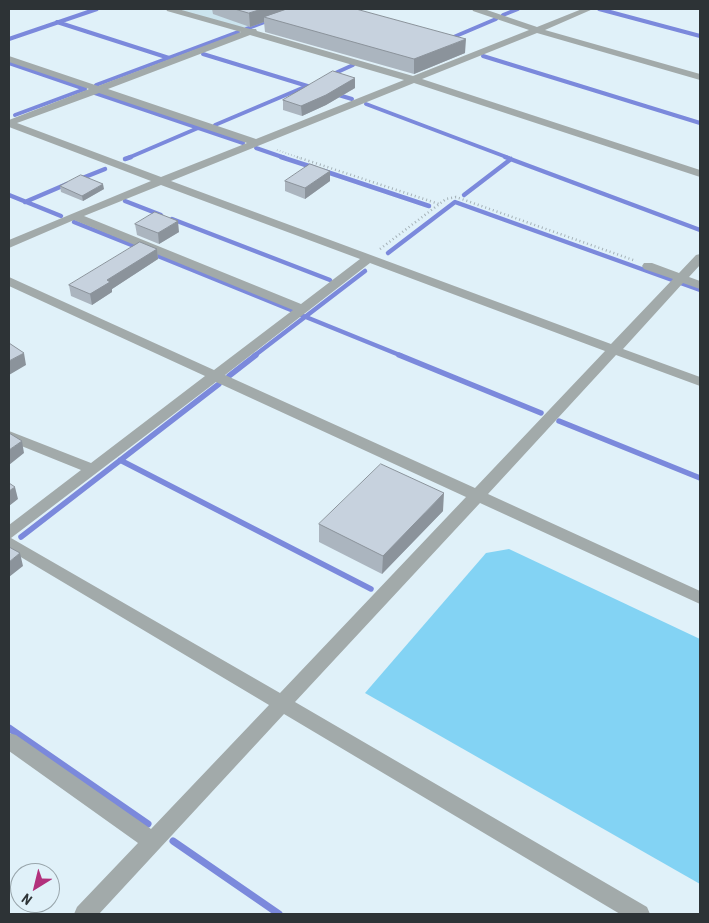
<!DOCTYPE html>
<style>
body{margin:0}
#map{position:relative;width:709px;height:923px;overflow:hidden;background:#e0f1f9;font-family:"Roboto Condensed",sans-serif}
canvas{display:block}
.frame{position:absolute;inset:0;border:10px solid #2d3336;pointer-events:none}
.north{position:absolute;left:10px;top:863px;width:50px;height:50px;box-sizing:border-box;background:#e0f1f9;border:1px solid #98a5ab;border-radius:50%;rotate:216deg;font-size:14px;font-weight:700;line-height:20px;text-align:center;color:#2d3336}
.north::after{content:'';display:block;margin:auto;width:18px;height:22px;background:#b2317c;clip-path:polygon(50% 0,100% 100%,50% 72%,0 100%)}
</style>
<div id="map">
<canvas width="709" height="923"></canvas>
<div class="frame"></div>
<div class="north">N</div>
</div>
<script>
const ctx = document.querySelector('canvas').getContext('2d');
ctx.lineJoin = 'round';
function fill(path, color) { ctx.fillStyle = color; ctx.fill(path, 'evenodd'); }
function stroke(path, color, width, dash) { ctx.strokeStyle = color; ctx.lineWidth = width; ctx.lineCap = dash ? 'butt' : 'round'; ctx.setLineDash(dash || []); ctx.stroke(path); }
const built = new Path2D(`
 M176,9H297L244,28Z`);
const green = new Path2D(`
 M509,549L700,639V884L365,693L486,553Z`);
const streamFar3 = new Path2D(`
 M599,9L700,36
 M503,15L518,9
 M57,22L169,58
 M246,29L270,20
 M9,39L97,9
 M449,39L496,19
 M203,54L314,88
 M483,56L700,123
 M9,63L85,89
 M331,75L353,65
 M96,85L238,32
 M95,93L243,143
 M335,94L352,99
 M366,104L509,158
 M15,115L85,89
 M215,125L307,86
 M256,148L285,158
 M128,158L198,128`);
const streamFar2 = new Path2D(`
 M281,157L315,168
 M505,157L700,230
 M125,159L131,157
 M324,171L429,206
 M80,179L105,169
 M9,195L61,216
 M464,195L511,159
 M125,201L161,215
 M25,202L67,184
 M172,219L330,280
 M74,222L139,248
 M388,253L455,202L700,290
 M153,254L291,310
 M301,315L402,356
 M254,356L365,271`);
const streamFar1 = new Path2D(`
 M399,355L541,413
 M229,376L256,355
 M559,421L700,478
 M120,460L371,589
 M21,537L219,384`);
const stream = new Path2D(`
 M9,728L148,824
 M173,841L279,914`);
const pathFar1 = new Path2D(`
 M277,150L300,158`);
const path = new Path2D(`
 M297,157L439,204
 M380,249L446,199L456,197L636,261`);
const minor = new Path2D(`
 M166,9H178L250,29H256L257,31L413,76L529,30L473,11L472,9H484L537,27L582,9H593L545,30L700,74V80L537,33L422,79L700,170V177L414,83L171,181L611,344L673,279L644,269L642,266L644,263H652L679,273L696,255L700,254V265L689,277L700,281V289L683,283L623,349L700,377V386L616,355L488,494L700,591V604L480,503L295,702L647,907L650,914H620L284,714L99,914H74L77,907L138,843L9,751V733L16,735L151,829L269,705L9,550V525L81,470L9,441V431L91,463L205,376L9,286V277L214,370L293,310L74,220L9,248V240L151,181L9,127V120L89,89L9,62V56L98,86L241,32L167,11ZM250,35L404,80L256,139L108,89ZM99,93L247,143L161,177L17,123ZM161,185L360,259L301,304L84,216ZM370,263L605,351L475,488L225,375ZM216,382L466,497L280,693L11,538Z`);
const wall = new Path2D(`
 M212,9H356L465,53L414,74L265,32L264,22L250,27L213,14Z
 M355,88L326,105L302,116L283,110V100Z
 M330,171V181L305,199L285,191V181Z
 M60,186L104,189L83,201L61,192Z
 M135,224L179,232L159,244L137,235Z
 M157,249L158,259L112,289V292L92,305L71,296L69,285Z
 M443,511L382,574L319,542V524Z`);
const shadedWall = new Path2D(`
 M262,9H300L264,17V22L250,27L249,13Z
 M466,39L465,53L414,74V59Z
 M355,78V88L326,105L302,116L301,106Z
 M330,171V181L305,199V188Z
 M103,184L104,189L83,201L82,196Z
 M178,221L179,232L159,244L158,233Z
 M157,249L158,259L112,289V292L92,305L90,294L107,280Z
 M24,353L26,365L9,375V361Z
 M22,441L24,453L9,465V450Z
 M15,487L18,499L9,506V491Z
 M444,493L443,511L382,574L383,556Z
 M20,553L23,566L9,577V562Z`);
const building = new Path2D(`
 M235,9H262L249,13Z
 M287,9H356L466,39L414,59L264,17Z
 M333,71L355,78L326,95L301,106L283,100Z
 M310,164L330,171L305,188L285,181Z
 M81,175L103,184L82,196L60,186Z
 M155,212L178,221L158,233L135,224Z
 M140,242L157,249L107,280L110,282L90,294L69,285Z
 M9,343L24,353L9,361Z
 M9,433L22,441L9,450Z
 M381,464L444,493L383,556L319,524Z
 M9,483L15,487L9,491Z
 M9,547L20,553L9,562Z`);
fill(built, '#cbe4ee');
fill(green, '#83d3f4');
stroke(streamFar3, '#7b89dc', 4);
stroke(streamFar2, '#7b89dc', 4.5);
stroke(streamFar1, '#7b89dc', 5.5);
stroke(stream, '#7b89dc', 7);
stroke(pathFar1, '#a5b2b8', 2, [0.5, 2.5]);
stroke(path, '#a5b2b8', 2.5, [1, 3]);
fill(minor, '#a2aaaa');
fill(wall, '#abb5bf');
fill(shadedWall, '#8b939b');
fill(building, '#c7d2de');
stroke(building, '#8b939b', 1);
</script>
